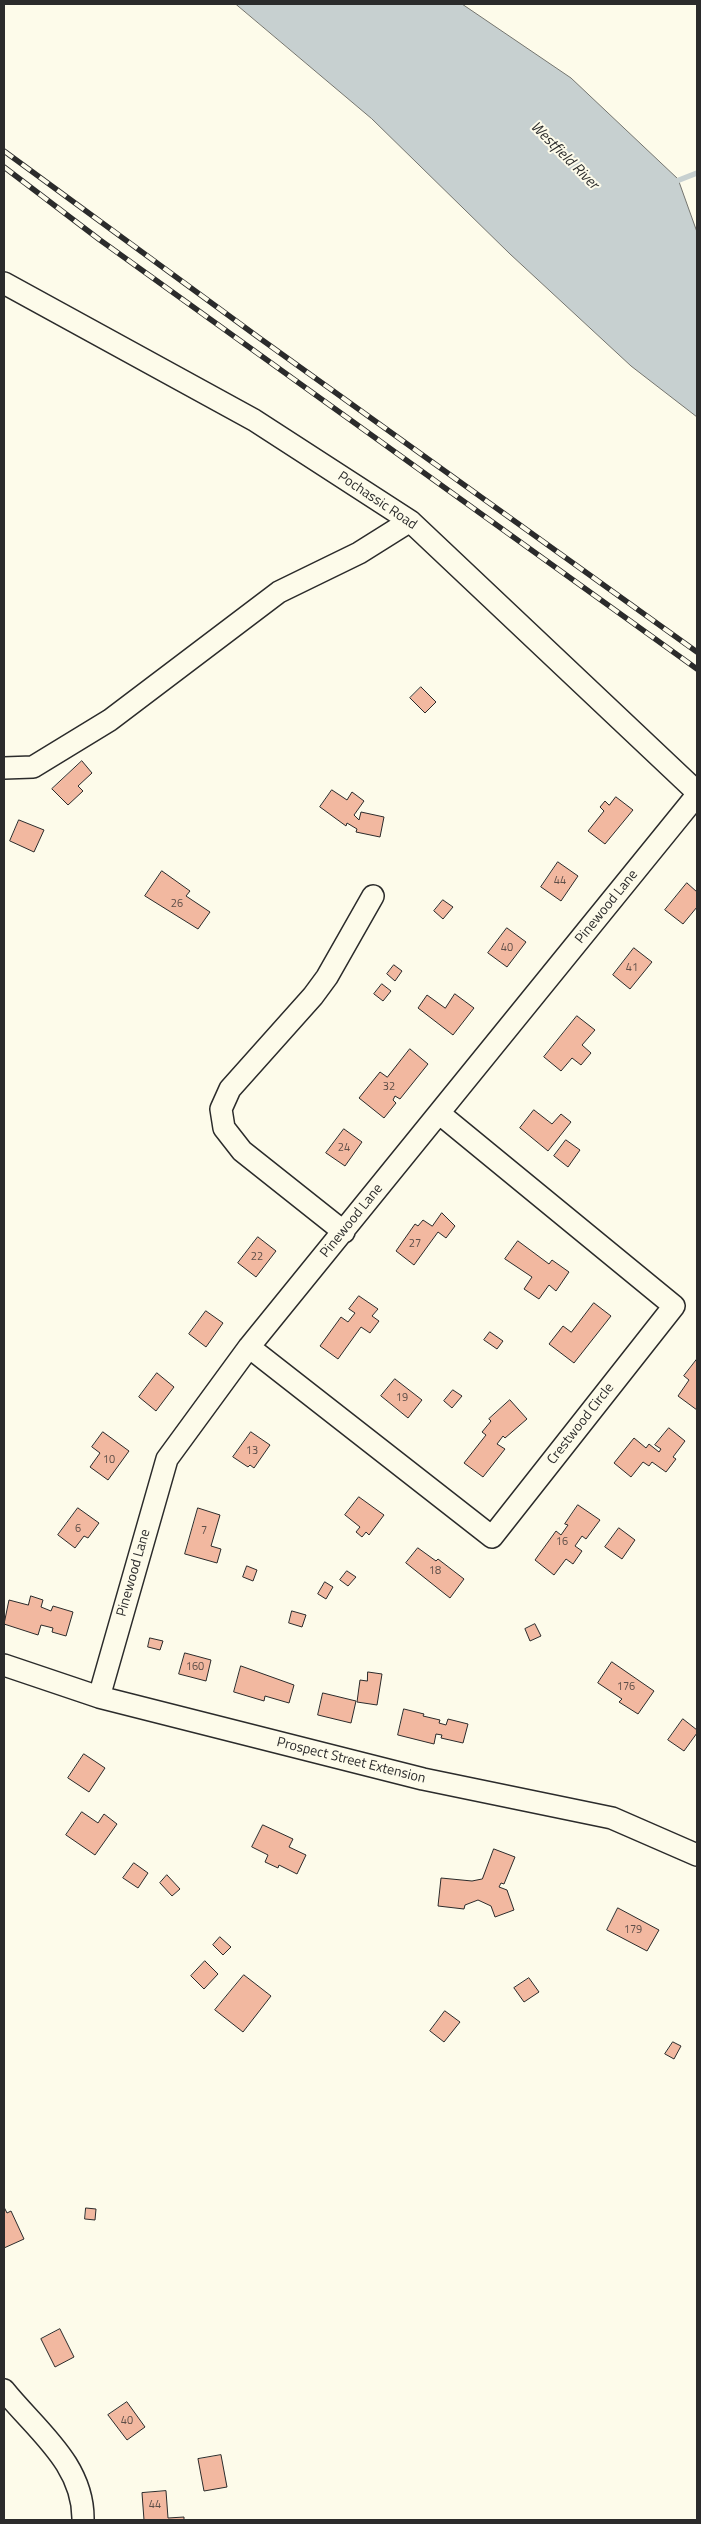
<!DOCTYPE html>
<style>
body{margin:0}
#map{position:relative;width:701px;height:2524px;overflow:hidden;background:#fdfbea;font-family:"Titillium Web",sans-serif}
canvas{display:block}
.frame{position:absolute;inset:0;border:5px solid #2b2b2b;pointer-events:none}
</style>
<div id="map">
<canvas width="701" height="2524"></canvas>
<div class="frame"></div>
</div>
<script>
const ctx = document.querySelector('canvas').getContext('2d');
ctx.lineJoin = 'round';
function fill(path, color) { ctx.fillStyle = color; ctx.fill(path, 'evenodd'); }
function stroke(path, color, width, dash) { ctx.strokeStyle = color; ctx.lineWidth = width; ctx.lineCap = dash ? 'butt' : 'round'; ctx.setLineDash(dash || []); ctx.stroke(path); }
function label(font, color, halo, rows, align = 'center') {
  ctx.font = font + ' "Titillium Web",sans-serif'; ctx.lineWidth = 4; ctx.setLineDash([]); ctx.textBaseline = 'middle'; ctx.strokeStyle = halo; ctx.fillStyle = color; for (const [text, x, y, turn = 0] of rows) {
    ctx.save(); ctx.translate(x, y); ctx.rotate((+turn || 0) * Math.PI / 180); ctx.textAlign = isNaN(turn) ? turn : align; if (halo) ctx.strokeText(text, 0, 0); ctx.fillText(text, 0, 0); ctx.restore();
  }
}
const water = new Path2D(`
 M236,4H462L571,78L678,179L697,232V417L631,366L510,254L372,119Z`);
const stream = new Path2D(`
 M674,182L697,173`);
const building = new Path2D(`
 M421,687L436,702L425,713L410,698Z
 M82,761L92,773L78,786L83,791L68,805L52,789Z
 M332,790L347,800L352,792L364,801L354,815L359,820L361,812L384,817L380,837L356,832L357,829L347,823L346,826L320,807Z
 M616,797L633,810L605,844L588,831L604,811L600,807L605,801L609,805Z
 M19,820L44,830L34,852L10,841Z
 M558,862L578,876L561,901L541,887Z
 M162,871L190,891L186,896L210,912L198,929L145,896Z
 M687,883L697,892V907L683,924L665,910Z
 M443,900L453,907L443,919L434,911Z
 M507,928L526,942L507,967L488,953Z
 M634,948L652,962L630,989L613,975Z
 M394,965L402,971L395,981L387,974Z
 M382,984L391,991L383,1001L374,994Z
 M455,994L474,1008L453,1035L418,1008L427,995L445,1008Z
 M577,1016L595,1030L582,1045L591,1053L581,1065L572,1058L561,1071L544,1057Z
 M410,1049L428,1064L400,1099L395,1096L393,1100L396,1103L384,1118L359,1098L380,1072L387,1077Z
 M534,1110L552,1124L561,1114L571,1122L548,1151L520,1128Z
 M344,1129L362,1142L345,1166L326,1153Z
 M566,1140L580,1150L568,1167L554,1156Z
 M442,1213L455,1226L446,1238L438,1232L414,1265L396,1251L415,1224L418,1226L423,1220L432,1226Z
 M258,1237L276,1251L256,1277L238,1263Z
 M518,1241L549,1264L552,1260L569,1272L556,1291L549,1285L539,1299L524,1289L532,1277L505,1259Z
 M359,1296L378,1309L372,1316L379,1321L370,1333L361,1327L338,1359L320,1346L341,1317L348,1322L355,1313L349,1309Z
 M594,1303L611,1316L574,1363L549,1344L563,1326L571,1332Z
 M206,1311L223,1323L206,1347L189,1334Z
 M490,1332L503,1341L497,1349L484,1340Z
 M697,1359V1410L678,1396L689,1380L684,1376Z
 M157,1373L174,1387L156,1411L139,1397Z
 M395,1379L422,1400L408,1418L381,1396Z
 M453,1390L462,1396L452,1408L444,1401Z
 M510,1400L527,1419L505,1438L503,1436L497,1444L505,1449L483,1477L464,1463L486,1435L482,1432L491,1421L489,1419Z
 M669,1428L685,1441L673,1457L676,1459L666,1472L652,1462L649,1466L643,1462L631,1477L614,1463L634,1438L646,1448L649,1444L659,1452L661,1449L655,1445Z
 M103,1432L129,1451L108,1480L90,1467L100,1453L92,1447Z
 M251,1432L270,1445L254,1468L250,1465L248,1467L233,1457Z
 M359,1497L384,1515L369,1535L366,1532L362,1537L356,1532L360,1527L345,1515Z
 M578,1505L600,1520L586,1539L582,1536L575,1546L582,1551L573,1564L566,1559L554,1575L535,1560L556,1531L561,1535L568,1525L565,1524Z
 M78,1508L99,1523L88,1538L84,1536L75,1548L58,1535Z
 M198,1508L220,1515L211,1546L221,1549L217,1563L185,1554Z
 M619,1528L635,1540L622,1559L605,1547Z
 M418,1548L436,1561L438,1559L464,1579L450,1598L406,1563Z
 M247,1566L257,1570L253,1581L243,1577Z
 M347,1571L356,1577L348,1586L340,1580Z
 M325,1582L333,1587L326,1599L318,1594Z
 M31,1596L43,1600L41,1607L51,1611L53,1606L73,1612L66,1636L52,1632L53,1628L41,1625L38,1635L4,1624L9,1600L28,1605Z
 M292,1611L306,1615L302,1627L289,1623Z
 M535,1624L541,1636L530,1641L525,1629Z
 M150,1638L163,1641L160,1650L148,1647Z
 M185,1653L211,1660L206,1681L179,1674Z
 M612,1662L654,1691L638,1714L619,1702L622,1699L598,1683Z
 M241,1666L294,1685L289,1703L265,1696L264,1701L234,1692Z
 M368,1672L382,1674L377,1705L357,1702L360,1680L367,1681Z
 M323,1693L356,1701L351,1723L318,1715Z
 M404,1709L424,1714L423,1716L440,1720L439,1723L446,1725L448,1719L468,1724L463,1743L441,1738L442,1735L436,1734L434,1744L398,1735Z
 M683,1719L697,1730V1733L684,1751L668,1740Z
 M84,1754L105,1768L89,1792L68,1778Z
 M82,1812L98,1823L104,1814L117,1824L95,1855L66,1835Z
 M263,1825L293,1839L289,1847L306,1855L297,1874L279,1865L278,1868L265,1862L268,1855L252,1847Z
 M494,1849L515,1857L504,1884L501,1883L499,1887L507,1890L514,1910L495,1917L491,1906L478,1900L465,1905L464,1909L438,1906L441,1878L472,1881L482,1879Z
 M134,1863L148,1873L138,1888L123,1878Z
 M167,1875L180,1889L172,1896L160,1883Z
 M618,1908L659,1930L647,1951L607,1930Z
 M220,1937L231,1947L223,1955L213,1945Z
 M205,1961L218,1974L204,1989L191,1976Z
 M244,1975L271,1996L243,2032L215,2010Z
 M529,1978L539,1992L524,2002L514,1988Z
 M445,2011L460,2022L444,2042L430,2031Z
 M673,2042L681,2046L674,2059L665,2054Z
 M4,2207L7,2213L11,2211L24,2239L4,2248Z
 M86,2208L96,2209L95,2220L85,2219Z
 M60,2329L74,2357L55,2367L41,2339Z
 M127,2402L145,2427L127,2440L108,2415Z
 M221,2455L227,2487L204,2491L198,2459Z
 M166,2491L168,2518L184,2517V2520H144L142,2493Z`);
const minor = new Path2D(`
 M4,283L254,420L410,521L697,792
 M4,768L33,767L110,720L279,592L359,553L410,521
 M344,1232L242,1151L224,1128L221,1109L230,1089L313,996L327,977L373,896
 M249,1347L492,1537L674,1306L440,1114
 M4,1665L99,1697L423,1779L612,1818L697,1855
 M99,1697L167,1459L249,1347L697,795
 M4,2390C36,2430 84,2464 83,2520`);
const rail = new Path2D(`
 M4,151L258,337L697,652
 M4,167L100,240L697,669`);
const numberNames = [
 ["44",560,881],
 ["26",177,904],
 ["40",507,948],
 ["41",632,968],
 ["32",389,1087],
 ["24",344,1148],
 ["27",415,1244],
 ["22",257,1257],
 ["19",402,1398],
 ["13",252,1451],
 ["10",109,1460],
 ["6",78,1529],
 ["7",204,1531],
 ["16",562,1542],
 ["18",435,1571],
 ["160",195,1667],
 ["176",626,1687],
 ["179",633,1930],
 ["40",127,2421],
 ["44",155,2505]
];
const streetNames = [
 ["Pochassic Road",377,501,34],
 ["Pinewood Lane",607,907,-51],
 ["Pinewood Lane",352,1221,-51],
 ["Crestwood Circle",581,1424,-52],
 ["Pinewood Lane",134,1573,-74],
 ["Prospect Street Extension",351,1761,14]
];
const waterNames = [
 ["Westfield River",564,156,45]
];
fill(water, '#c7d0d0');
stroke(water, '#74746e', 1);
stroke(stream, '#c7d0d0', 5.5);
fill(building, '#f2b8a0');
stroke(building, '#2b2b2b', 1);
stroke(minor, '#2b2b2b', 24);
stroke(minor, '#fdfbea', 21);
stroke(rail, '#2b2b2b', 5.5);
stroke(rail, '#fdfbea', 4, [11]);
label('11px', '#5d4e48', null, numberNames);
label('14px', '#2b2b2b', '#fdfbea', streetNames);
label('italic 15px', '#2b2b2b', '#fdfbea', waterNames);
</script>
